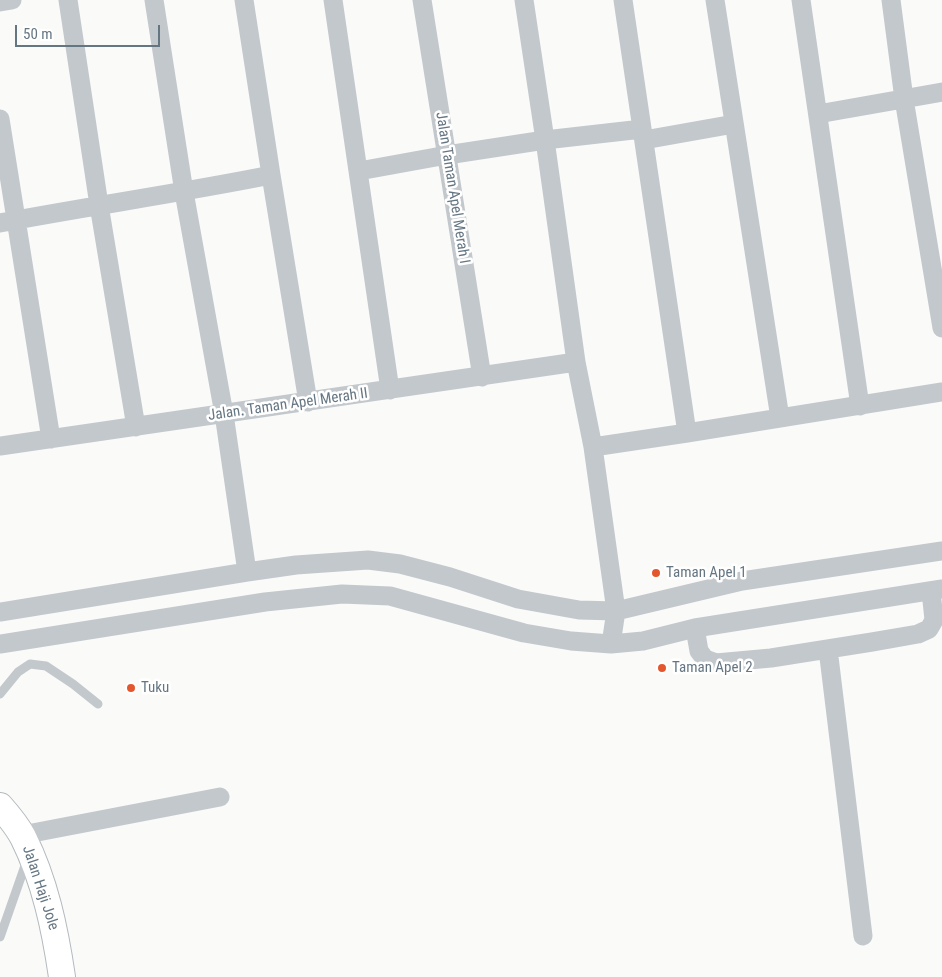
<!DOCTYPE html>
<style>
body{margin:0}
#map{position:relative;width:942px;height:977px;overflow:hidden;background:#fafaf8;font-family:"Roboto Condensed",sans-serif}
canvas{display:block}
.scale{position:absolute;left:15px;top:25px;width:145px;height:22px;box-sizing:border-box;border:2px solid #657683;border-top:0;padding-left:6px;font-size:15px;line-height:18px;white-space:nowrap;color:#657683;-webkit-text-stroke:4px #fff;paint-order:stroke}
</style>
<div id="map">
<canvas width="942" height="977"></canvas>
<div class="scale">50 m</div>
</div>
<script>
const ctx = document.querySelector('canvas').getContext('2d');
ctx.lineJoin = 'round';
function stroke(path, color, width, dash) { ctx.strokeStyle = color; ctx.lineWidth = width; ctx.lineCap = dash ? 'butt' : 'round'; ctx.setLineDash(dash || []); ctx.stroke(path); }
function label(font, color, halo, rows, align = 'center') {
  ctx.font = font + ' "Roboto Condensed",sans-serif'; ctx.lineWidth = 5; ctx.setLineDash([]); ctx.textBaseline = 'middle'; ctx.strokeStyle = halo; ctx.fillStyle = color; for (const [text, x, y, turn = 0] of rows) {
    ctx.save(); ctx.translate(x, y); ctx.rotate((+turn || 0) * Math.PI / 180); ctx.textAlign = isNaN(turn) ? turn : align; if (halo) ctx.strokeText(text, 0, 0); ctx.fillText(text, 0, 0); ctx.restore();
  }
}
const lane = new Path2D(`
 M0,694L18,672L30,664L46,666L73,684L98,704
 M0,937L27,860`);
const street = new Path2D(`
 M68,0L99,205L136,427
 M154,0L184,192L224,414L247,572
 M244,0L271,175L308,402
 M333,0L390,390
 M422,0L482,377
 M524,0L545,140L576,362L593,447L616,611L611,644
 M623,0L687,433
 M715,0L780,418
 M801,0L860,406
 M891,0L904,99L942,328
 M0,2L12,0
 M818,114L942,92
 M0,119L51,439
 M644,140L734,124
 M359,171L447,155L545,140L642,129
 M0,223C90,206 181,193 271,175
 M0,446L576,362
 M593,447L687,433L942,392
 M0,612L247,572L296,565L368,560L400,564L450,577L518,599L579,610L616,611L742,581L942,551
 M695,628L699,651L705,659L716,663L771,658L872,642L918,634L929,629L934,620L931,591
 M0,644L265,602L342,594L390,596L524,633L571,641L611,644L643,641L695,628L942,589
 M828,649L863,936
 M22,835L220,797`);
const secondary = new Path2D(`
 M0,806C8,815 17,826 23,837C45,881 55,929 62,977`);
const markers = [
 [656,573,5,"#e4572e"],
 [662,668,5,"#e4572e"],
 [131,688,5,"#e4572e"]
];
const streetNames = [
 ["Jalan Taman Apel Merah I",452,188,81],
 ["Jalan. Taman Apel Merah II",288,405,-8],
 ["Jalan Haji Jole",40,888,72]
];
const poiNames = [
 ["Taman Apel 1",666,573],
 ["Taman Apel 2",672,668],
 ["Tuku",141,688]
];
stroke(secondary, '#b3babf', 28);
stroke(lane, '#c3c8cc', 9);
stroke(street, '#c3c8cc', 19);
stroke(secondary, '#fff', 26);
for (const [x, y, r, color] of markers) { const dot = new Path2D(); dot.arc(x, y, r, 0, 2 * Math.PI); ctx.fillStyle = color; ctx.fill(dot); stroke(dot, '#fff', 2); }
label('15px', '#657683', '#fff', streetNames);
label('15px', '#657683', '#fff', poiNames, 'left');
</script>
